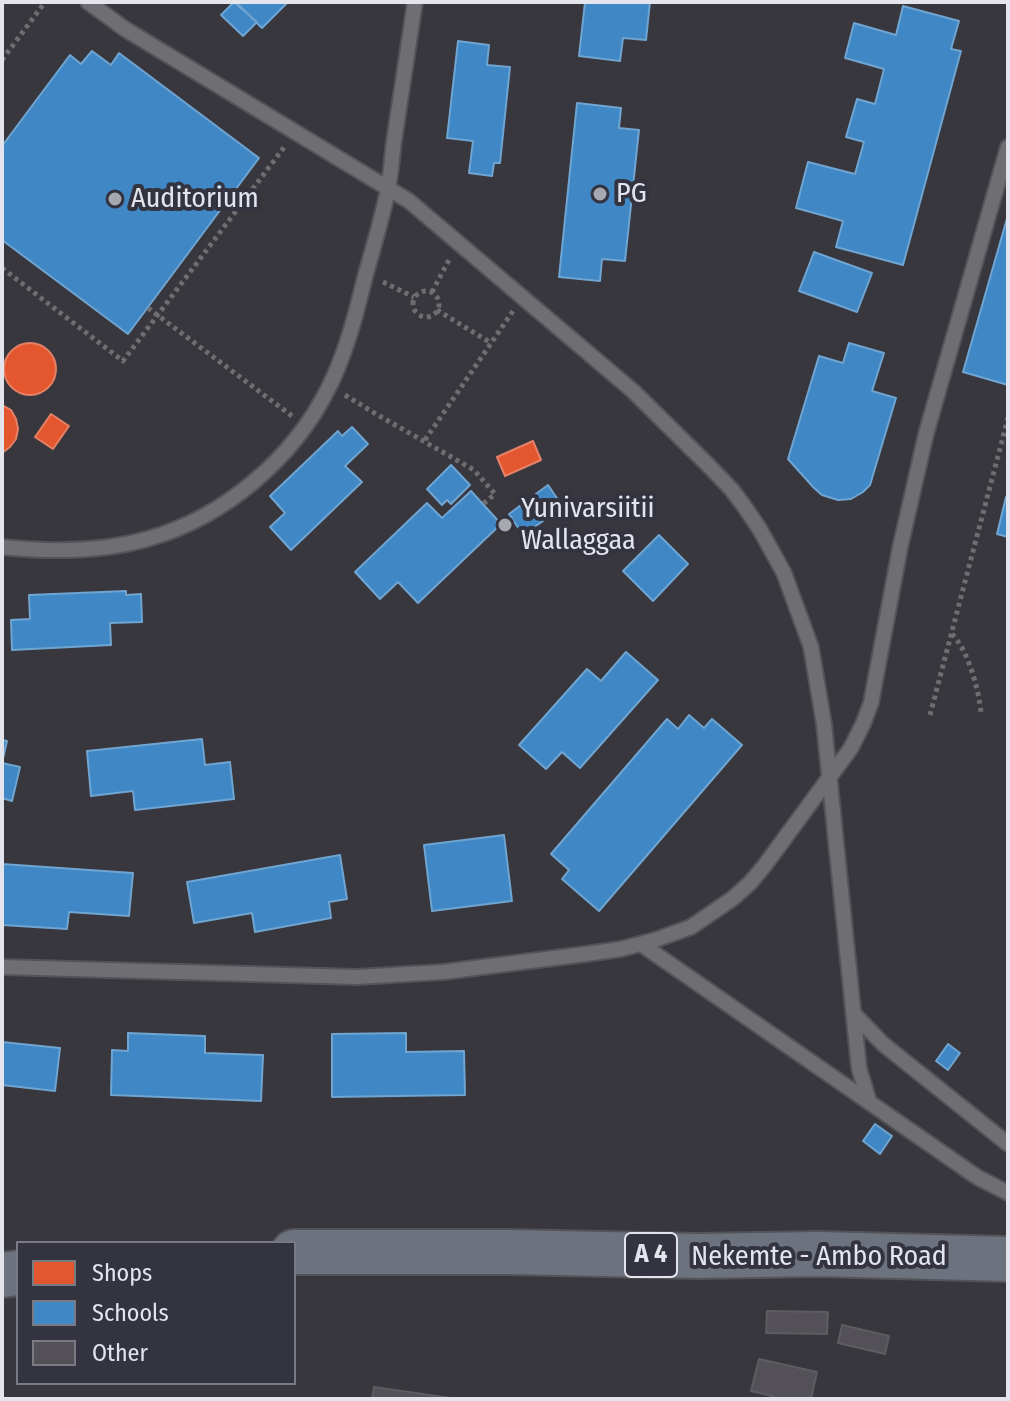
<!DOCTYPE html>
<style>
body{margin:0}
#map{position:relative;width:1010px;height:1401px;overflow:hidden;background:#37373d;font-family:"Fira Sans Condensed",sans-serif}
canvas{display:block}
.frame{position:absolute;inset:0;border:4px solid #e4e4ec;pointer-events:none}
.legend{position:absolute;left:16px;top:1241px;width:280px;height:144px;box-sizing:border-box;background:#343440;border:2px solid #7a7a85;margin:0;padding:10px 14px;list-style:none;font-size:24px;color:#e4e4ec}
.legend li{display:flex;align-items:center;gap:16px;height:40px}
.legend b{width:40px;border:2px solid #7a7a85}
</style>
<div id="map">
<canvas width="1010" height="1401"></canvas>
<div class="frame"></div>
<ul class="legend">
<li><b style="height:22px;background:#e4572e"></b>Shops</li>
<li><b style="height:22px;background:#3f88c5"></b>Schools</li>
<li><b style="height:22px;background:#545058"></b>Other</li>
</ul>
</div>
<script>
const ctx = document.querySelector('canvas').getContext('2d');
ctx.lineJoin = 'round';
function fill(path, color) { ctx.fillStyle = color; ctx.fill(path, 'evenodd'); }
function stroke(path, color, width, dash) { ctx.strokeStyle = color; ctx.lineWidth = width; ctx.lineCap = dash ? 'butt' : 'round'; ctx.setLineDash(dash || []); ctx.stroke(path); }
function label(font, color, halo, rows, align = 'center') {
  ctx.font = font + ' "Fira Sans Condensed",sans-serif'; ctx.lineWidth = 8; ctx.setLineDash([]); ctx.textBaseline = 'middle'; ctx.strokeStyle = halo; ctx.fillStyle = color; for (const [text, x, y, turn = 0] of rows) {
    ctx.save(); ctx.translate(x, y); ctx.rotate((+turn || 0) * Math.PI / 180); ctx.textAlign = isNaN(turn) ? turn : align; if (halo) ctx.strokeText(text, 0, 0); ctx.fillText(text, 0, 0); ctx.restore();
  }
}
const shops = new Path2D(`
 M4 369a26 26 0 1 1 52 0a26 26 0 1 1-52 0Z
 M2,405L11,410L16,419L18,429L16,439L10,447L2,453Z
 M51,414L69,426L53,449L35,437Z
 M533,441L541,460L505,476L497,457Z`);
const schools = new Path2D(`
 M234,2L257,22L243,36L221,15Z
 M236,2H288L262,28Z
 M585,2H650L646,40L623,38L620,61L579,56Z
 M903,6L959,21L951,49L961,51L903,265L836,247L843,221L796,208L808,162L855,174L864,142L846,137L857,99L875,104L884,69L845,58L854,23L896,35Z
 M458,41L489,45L487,65L510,67L500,163H494L492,176L469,173L473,141L447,138Z
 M92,51L111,65L119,53L259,158L128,334L2,240V146L70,55L81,64Z
 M577,103L621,108L619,128L639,130L625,261L602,259L600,281L559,277Z
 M1008,215V385L963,372Z
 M814,252L872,273L857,312L799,291Z
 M849,343L884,353L872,391L896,398L870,485L863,492L851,499L838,500L822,495L814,488L788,459L819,356L843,363Z
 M352,427L368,444L345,466L362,482L291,550L270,527L285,513L270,496L338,431L342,436Z
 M451,465L470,485L451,504L447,500L442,505L427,489Z
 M548,485L563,507L523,535L509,514Z
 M471,491L501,524L418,603L398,582L380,599L355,572L427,503L442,518Z
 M1006,497L1008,498V537L997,534Z
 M659,535L688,564L653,601L623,571Z
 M126,591V595L141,594L142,622L110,623L111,645L12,650L11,620L30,619L29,595Z
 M626,652L658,680L580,768L562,752L546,769L519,745L587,669L601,681Z
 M689,715L704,728L712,719L742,745L599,911L562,879L569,870L551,854L667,719L678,729Z
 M202,739L205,765L230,762L234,799L135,810L133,791L91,796L87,751Z
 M2,740L7,741L2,763L20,767L12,801L2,798Z
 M504,835L512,901L432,911L424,845Z
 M340,855L347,899L329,902L331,918L255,932L252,913L194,923L187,882Z
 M2,864L133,873L129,916L69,912L67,929L2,925Z
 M128,1033L205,1036V1053L263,1055L261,1101L111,1095L112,1050L128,1051Z
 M406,1033V1052L464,1051L465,1095L332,1097V1034Z
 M2,1042L60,1048L55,1091L2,1085Z
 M948,1044L960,1053L948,1070L936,1061Z
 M875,1124L892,1136L880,1154L863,1141Z`);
const building = new Path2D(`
 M767,1311L828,1312L827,1334L766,1333Z
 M842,1325L889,1336L885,1354L838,1343Z
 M759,1359L817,1372L811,1399H784L751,1391Z
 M374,1387L457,1399H372Z`);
const path = new Path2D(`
 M2,60L45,2
 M2,268L123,361L285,146
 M383,282L414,297
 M413 304a13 13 0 1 1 26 0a13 13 0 1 1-26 0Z
 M432,292L450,258
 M148,308L292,416
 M437,310L491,343
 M345,395L376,414L474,470L495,494L483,504
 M425,440L513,311
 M952,634C968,650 979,690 981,713
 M930,715L1008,418`);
const lane = new Path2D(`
 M88,2L125,29L409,201L633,391L709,466L732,490L744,506L759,528L784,573L811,647L824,724L859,1068L869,1101
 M2,547C49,552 101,552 147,539C224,518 294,458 329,387C346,353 356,314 365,277C373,248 382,219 388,189C391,173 392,157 394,141C401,94 408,48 415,2
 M641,944L977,1177L1008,1193
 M2,967L357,977L443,972L586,954L621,949L655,940L691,927L732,899L750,883L765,865L851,748L863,724L871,703L900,548L926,434L1008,147
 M855,1015L883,1044L1008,1144`);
const highway = new Path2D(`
 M294,1252H509L698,1256L819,1254L1008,1259
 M2,1275L18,1273`);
const markers = [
 [600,194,8,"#a7a7af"],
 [115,199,8,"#a7a7af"],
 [505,525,8,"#a7a7af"]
];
const shields = [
 [651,1255,52]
];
const shieldNames = [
 ["A 4",651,1255]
];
const poiNames = [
 ["PG",616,194],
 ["Auditorium",131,199],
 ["Yunivarsiitii",521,509],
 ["Wallaggaa",521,541]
];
const streetNames = [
 ["Nekemte - Ambo Road",819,1257]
];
fill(shops, '#e4572e');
stroke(shops, '#e48167', 2);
fill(schools, '#3f88c5');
stroke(schools, '#70a4d1', 2);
fill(building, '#545058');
stroke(building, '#5d5c61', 2);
stroke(lane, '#535359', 18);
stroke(highway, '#535359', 48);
stroke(path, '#6d6d72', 5, [4, 4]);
stroke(lane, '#6e6e73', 14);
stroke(highway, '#6d737e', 44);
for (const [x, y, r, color] of markers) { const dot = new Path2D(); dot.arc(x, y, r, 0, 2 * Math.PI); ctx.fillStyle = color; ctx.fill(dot); stroke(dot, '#343440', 3); }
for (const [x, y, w] of shields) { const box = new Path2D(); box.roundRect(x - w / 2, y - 22, w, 44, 6); ctx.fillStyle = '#343440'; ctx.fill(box); stroke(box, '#e4e4ec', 2); }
label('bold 26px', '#e4e4ec', null, shieldNames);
label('28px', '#e4e4ec', '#343440', poiNames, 'left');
label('28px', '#e4e4ec', '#343440', streetNames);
</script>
